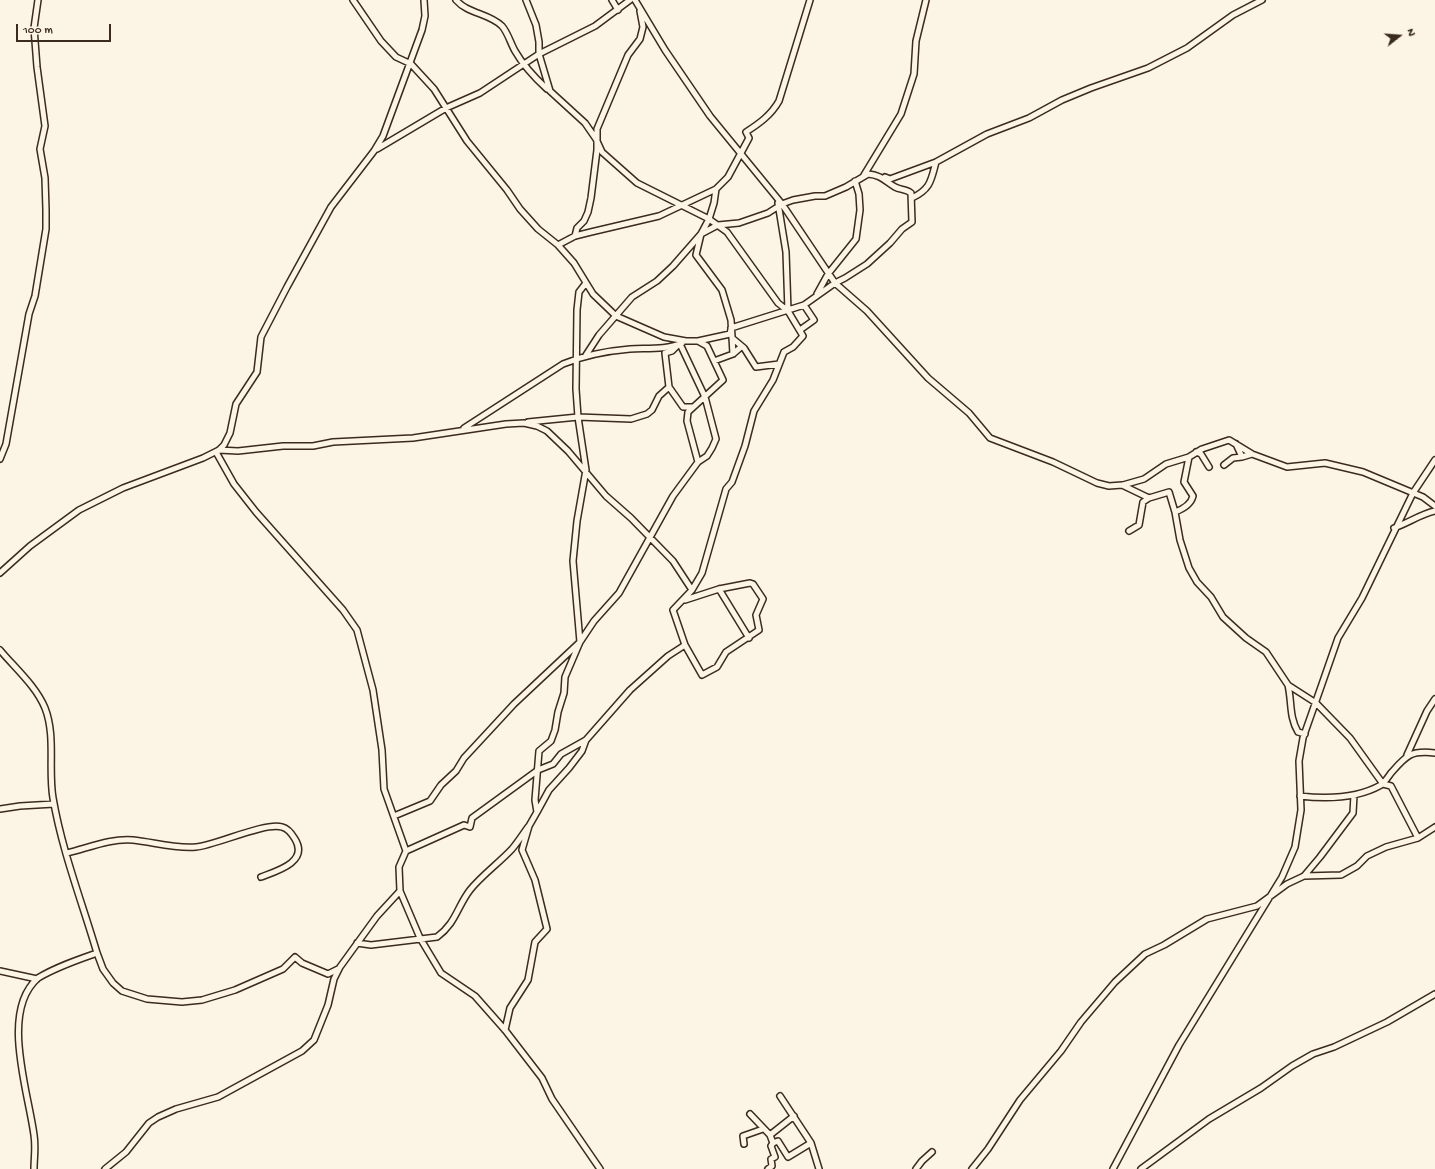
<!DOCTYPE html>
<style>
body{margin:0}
#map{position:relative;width:1435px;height:1169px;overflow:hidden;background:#fcf5e5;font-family:"Gochi Hand",sans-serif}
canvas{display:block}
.north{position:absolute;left:1379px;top:16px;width:40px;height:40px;-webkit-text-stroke:3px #fcf5e5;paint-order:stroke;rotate:73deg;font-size:11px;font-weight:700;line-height:16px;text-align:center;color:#3b2a1e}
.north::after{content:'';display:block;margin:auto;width:14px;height:18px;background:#3b2a1e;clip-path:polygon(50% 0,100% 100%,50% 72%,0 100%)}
.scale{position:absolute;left:16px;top:24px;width:95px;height:18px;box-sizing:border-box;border:2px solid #3b2a1e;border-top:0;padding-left:5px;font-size:12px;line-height:14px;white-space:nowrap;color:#3b2a1e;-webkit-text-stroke:3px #fcf5e5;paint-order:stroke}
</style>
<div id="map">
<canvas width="1435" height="1169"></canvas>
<div class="north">N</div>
<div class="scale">100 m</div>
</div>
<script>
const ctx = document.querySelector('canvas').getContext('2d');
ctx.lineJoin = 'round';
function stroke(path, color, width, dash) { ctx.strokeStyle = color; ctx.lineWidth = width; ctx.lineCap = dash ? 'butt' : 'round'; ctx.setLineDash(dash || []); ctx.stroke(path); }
const minor = new Path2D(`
 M353,0L381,41L396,57L411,64L434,89L467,141L507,190L520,209L538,229L558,245L574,263L593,294L616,316L664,337L686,341H698L707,346L723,380L688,412L687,421L698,462
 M456,0C468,14 489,13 502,26C508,33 510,42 515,51C523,65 535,78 547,89
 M526,0L536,25L539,42V54L550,91L585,123L596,139L602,152L637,183L709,219L727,232L778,303L788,311L803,336L793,347L784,352L773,380L754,411L745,446L732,482L726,489L702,573L692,590
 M612,0L618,10
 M635,0L665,50L710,116L782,204L793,200L815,196H825L846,187L868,174C881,175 885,181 895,187C900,190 906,189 911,193L912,222L902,229L890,243L867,264L845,278L835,283L804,305L731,328
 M377,149L446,108L480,93L539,54L595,26L630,0
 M864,175L901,114L914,74L916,41L926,0
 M885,177L890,179L936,162L987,134L1029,118L1062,100L1091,88L1148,68L1187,48L1233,15L1262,0
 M912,198C931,189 931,180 936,162
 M778,203L786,252L788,311
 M575,236L577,228L584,221L588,212L591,198L597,150V129L628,55L640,39L643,27L640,11
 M558,245L575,236L591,232L659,216L716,189
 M817,294L828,274L856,239L860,210L859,194L855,181
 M800,330L814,320L804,305
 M732,338L744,348L756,367L779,364
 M698,341L730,334L731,329
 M733,354L731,320L722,290L696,255L701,234L709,219L714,203L716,189L728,177L749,138L746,132C760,123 771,115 779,101L810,0
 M586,355L599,335L632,297L657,281L673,266L701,234L718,225L739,223L768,213L782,204L835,283L867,311L928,378L969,413L990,438L1053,462L1097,483L1109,486L1122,485L1149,498L1169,492L1175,512L1180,540L1189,568L1197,582L1211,597L1223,617L1246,638L1266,652L1288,685L1316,703L1350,738L1383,784L1391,786L1418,838
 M714,361L733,354L741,347
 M669,387L683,407H693
 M528,422L578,417L631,419L647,414L652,410L659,396L669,387L665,353L672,351L677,346
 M464,428L563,364C585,355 606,351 630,349C647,348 666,350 682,343
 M1236,444L1242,457L1252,454
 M219,450L238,451L283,446H313L333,442L413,438L506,424L524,423L537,426L547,431L568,451L606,496L631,518L673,561L692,590L673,610L685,645L668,656L630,690L586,740L582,751L569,768L549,790L537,812
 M1196,452L1201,454L1209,467
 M0,459L6,444L29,314L35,296L46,229V210L45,178L40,149L45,126L37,67L34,28L38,0
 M1224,465L1233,458L1242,457
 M1123,485L1144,479L1166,464L1189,457
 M1175,512C1183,509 1191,505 1193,496L1184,482L1189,457L1202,449L1229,440L1252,454L1287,467L1325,463L1363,472L1423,497L1435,506
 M1394,528C1408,523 1421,514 1435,511
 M1129,531L1139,525L1143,502L1149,498
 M0,573L30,546L79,510L123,488L203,458L219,450L224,445L230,433L236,404L257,372L261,337L287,287L331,207L374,151L383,136L422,30L425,16L424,0
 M719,589L749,638
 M685,645L702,675L717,667L726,652L759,630L756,615L763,599L753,584L750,583L719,589L685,600
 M0,650C15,668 36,686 45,708C56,736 48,769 53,798C62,851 82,902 97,953L103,969L113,983L122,991L147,999L182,1002L202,1000L235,990L283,969L295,957L302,963L328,974L338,969
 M1288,685C1292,702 1289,717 1298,732L1305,734
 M1407,755L1427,711L1435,699
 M1300,796C1326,799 1358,798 1381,785C1385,782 1388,777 1391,773C1406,756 1410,750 1435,753
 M0,809L20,806L54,804
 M394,816L430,801L441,785L456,771L464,758L514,704L580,642L594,621L619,593L673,496L698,462L707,456L712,448L716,439L705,397L680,344
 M406,851L464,825L470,827L472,818L538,770L553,764L561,754L586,740
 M67,853C88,848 111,838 133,840C153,842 175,849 196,847C216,845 265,822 282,827C287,828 292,834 295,839C309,862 277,871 261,877
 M1304,876L1341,875L1357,866L1367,856L1386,847L1418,838L1435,827
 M400,891L420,938L441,973L475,996L505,1030L542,1078L552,1099L600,1169
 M357,943L371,945L437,937C456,923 457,907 470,890C482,875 499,863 512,849C518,842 523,834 528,827
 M0,971L37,979
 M505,1030L510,1008L528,980L535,942L547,929L535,880L522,850L529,826L537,812L535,800L539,751L551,741L555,730L558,712L564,693L565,677L580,642L573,561L577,521L586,470L578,417L576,389L577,310L579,292L586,283
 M780,1096L811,1143L819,1169
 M750,1114L770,1135L773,1143L771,1146L775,1157L771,1159L772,1166L768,1169
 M770,1135L794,1116
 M773,1143L778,1141L788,1157L811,1143
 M744,1144L743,1136L763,1129
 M34,1169C34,1158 36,1147 34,1135C28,1090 0,1011 38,978C56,967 77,960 97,953
 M105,1169L126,1152L149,1123L158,1117L176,1109L218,1097L302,1051L314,1040L328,1005L334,979L340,967L377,916L400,891L399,867L406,851L384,789L382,750L373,690L357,630L343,610L256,512L234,484L216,452
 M916,1169L922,1161L932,1152
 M972,1169L988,1149L1020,1100L1061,1051L1081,1022L1115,982L1145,954L1164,945L1207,919L1257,906L1287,884L1304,876L1320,857L1353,813L1354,795
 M1113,1169L1179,1045L1282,877L1295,847L1301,810L1299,761L1303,738L1322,684L1338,638L1362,598L1413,493L1435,460
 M1141,1169L1209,1119L1261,1088L1292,1066L1313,1054L1334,1047L1387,1022L1435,994`);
stroke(minor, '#3b2a1e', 8);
stroke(minor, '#fcf5e5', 5);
</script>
